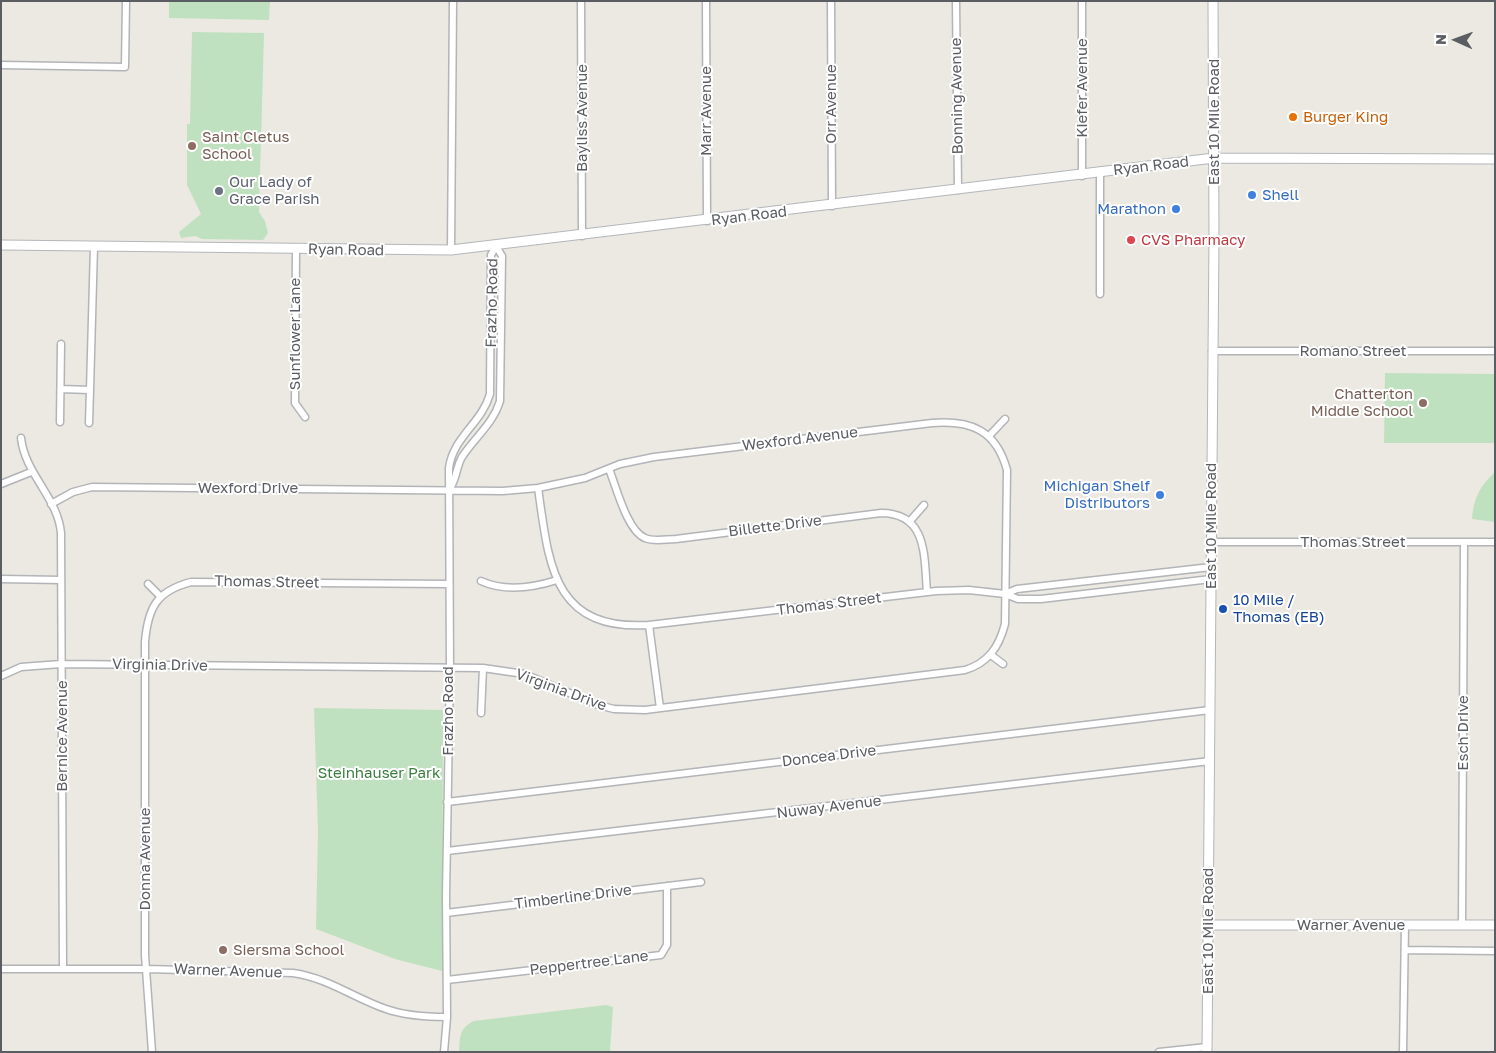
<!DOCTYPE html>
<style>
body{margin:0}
#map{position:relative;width:1496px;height:1053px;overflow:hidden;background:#ebe9e1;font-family:"Golos Text",sans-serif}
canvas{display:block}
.frame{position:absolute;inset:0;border:2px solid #5a5d61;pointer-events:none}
.north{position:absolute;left:1431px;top:15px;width:50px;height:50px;-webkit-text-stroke:4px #fff;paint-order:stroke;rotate:272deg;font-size:14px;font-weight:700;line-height:20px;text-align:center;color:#5a5d61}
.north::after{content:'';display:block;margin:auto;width:18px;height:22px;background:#5a5d61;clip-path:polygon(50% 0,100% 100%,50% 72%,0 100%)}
</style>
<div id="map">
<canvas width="1496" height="1053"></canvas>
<div class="frame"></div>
<div class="north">N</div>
</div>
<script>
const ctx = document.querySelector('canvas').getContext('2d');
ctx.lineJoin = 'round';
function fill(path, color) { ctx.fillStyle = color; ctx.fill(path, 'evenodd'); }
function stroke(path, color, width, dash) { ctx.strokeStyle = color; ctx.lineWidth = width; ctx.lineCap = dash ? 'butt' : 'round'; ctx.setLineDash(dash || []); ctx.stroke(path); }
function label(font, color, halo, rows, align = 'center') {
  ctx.font = font + ' "Golos Text",sans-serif'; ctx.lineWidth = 4; ctx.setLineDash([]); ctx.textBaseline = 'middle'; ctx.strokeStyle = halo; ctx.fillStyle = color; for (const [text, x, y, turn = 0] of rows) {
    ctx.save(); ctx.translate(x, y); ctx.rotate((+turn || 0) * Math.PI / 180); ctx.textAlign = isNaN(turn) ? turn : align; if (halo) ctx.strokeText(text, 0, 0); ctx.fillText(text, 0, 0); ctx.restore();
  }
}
const green = new Path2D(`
 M169,1H270L269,20L169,18Z
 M192,32L264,33L259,212L265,221L268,233L263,240L202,239L195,236L181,238L179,232L201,214L187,185V124H190Z
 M1385,373L1495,374V443H1384Z
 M1495,472V522L1472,519C1473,500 1480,485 1495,472Z
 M314,708L443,710L442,971L395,959L316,929L318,831Z
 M606,1005L613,1007L610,1052H459C460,1037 459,1028 474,1021Z`);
const street = new Path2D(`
 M581,1L582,236
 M706,1L707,221
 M831,1L832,206
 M956,1L958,190
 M1082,1V176
 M1,65L125,67L126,1
 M296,249L295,403L305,417
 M451,250L453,1
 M1100,294V173
 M1212,351H1495
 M61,389L90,390L94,246
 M60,422L61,344
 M89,423L90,390
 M989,436L1005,419
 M21,438C25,474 58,498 61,533L63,969
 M609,469C616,486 627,531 645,538C654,542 666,539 676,539L881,513C928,513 924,557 927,592
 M1,484L31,472
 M538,488C549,564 552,631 649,625L936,591L969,590L1005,594L1017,589L1211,567
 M449,490C457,479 456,467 462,457C475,437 493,424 500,401L502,256L496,246
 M910,521L924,505
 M1211,542H1495
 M1,579L61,580
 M481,581C505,592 532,588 557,580
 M148,584L161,597
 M1005,594L1018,599H1041L1211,579
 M649,625L660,708
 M991,655L1003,664
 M1,676L21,667L61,664L483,668L524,674L598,705L614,709L645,710L965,670C988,663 999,647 1005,624L1007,470C996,430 971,420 932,423L654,457L620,464L585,478L538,488L503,491L92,487L73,492L51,504
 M481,713L483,668
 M447,802L1210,710
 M447,851L1210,761
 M446,913L701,882
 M1462,925L1464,542
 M1405,950L1495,951
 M1,969H147L293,973C328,978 354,998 386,1009C406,1016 426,1017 447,1017
 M447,980L661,955L667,945V886
 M152,1052L145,955V642C148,607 157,591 191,582L449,584
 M444,1052L447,1017L446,895L450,668L449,468C453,437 482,423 490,394L491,255L496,246
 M1159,1052L1207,1047
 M1403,1052L1405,925`);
const secondary = new Path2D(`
 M1,245L451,250L1214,158L1495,159
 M1208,925H1495
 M1207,1052L1214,238L1213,1`);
const markers = [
 [1293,117,5,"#e8710a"],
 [192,146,5,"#8d6e63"],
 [219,191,5,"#6b7280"],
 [1252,195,5,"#3f7fe0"],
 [1176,209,5,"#3f7fe0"],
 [1131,240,5,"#e0444e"],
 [1423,403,5,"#8d6e63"],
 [1160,495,5,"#3f7fe0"],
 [1223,609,5,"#1a4fb4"],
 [223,950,5,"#8d6e63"]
];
const streetNames = [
 ["Kiefer Avenue",1082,88,-90],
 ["Bonning Avenue",957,96,-91],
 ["Orr Avenue",831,104,-90],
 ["Marr Avenue",706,111,-90],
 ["Bayliss Avenue",582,118,-90],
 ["East 10 Mile Road",1214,122,-90],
 ["Ryan Road",1151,166,-7],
 ["Ryan Road",749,216,-7],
 ["Ryan Road",346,250,1],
 ["Frazho Road",492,303,-89],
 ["Sunflower Lane",295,334,-90],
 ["Romano Street",1353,351],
 ["Wexford Avenue",800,439,-7],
 ["Wexford Drive",248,488],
 ["Billette Drive",775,526,-7],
 ["East 10 Mile Road",1211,526,-90],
 ["Thomas Street",1353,542],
 ["Thomas Street",267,582,1],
 ["Thomas Street",829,604,-7],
 ["Virginia Drive",160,665,1],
 ["Virginia Drive",561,690,20],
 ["Frazho Road",448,711,-90],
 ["Esch Drive",1463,733,-90],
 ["Bernice Avenue",62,736,-90],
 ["Doncea Drive",829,756,-7],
 ["Nuway Avenue",829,807,-7],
 ["Donna Avenue",145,859,-90],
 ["Timberline Drive",573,897,-7],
 ["Warner Avenue",1351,925],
 ["East 10 Mile Road",1208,931,-90],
 ["Peppertree Lane",589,963,-7],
 ["Warner Avenue",228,971,2]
];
const foodNames = [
 ["Burger King",1303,117]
];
const educationNames = [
 ["Saint Cletus",202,137],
 ["School",202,154],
 ["Chatterton",1413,394,"right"],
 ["Middle School",1413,411,"right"],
 ["Siersma School",233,950]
];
const worshipNames = [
 ["Our Lady of",229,182],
 ["Grace Parish",229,199]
];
const shopNames = [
 ["Shell",1262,195,"left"],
 ["Marathon",1166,209],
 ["Michigan Shelf",1150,486],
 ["Distributors",1150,503]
];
const healthNames = [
 ["CVS Pharmacy",1141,240]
];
const transitNames = [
 ["10 Mile /",1233,600],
 ["Thomas (EB)",1233,617]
];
const parkNames = [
 ["Steinhauser Park",379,773]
];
fill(green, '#c0e1c0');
stroke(street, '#b2b4b8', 9);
stroke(secondary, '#b3b6ba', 11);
stroke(street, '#fff', 6);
stroke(secondary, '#fff', 9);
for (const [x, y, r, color] of markers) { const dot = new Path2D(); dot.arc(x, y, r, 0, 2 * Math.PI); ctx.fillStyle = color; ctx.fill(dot); stroke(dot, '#fff', 2); }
label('15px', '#5a5d61', '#fff', streetNames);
label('15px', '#c56008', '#fff', foodNames, 'left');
label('15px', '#785e54', '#fff', educationNames, 'left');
label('15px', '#5b616d', '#fff', worshipNames, 'left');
label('15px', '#366cbe', '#fff', shopNames, 'right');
label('15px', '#be3a42', '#fff', healthNames, 'left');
label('15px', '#164399', '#fff', transitNames, 'left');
label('15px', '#3c7e3f', '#fff', parkNames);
</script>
